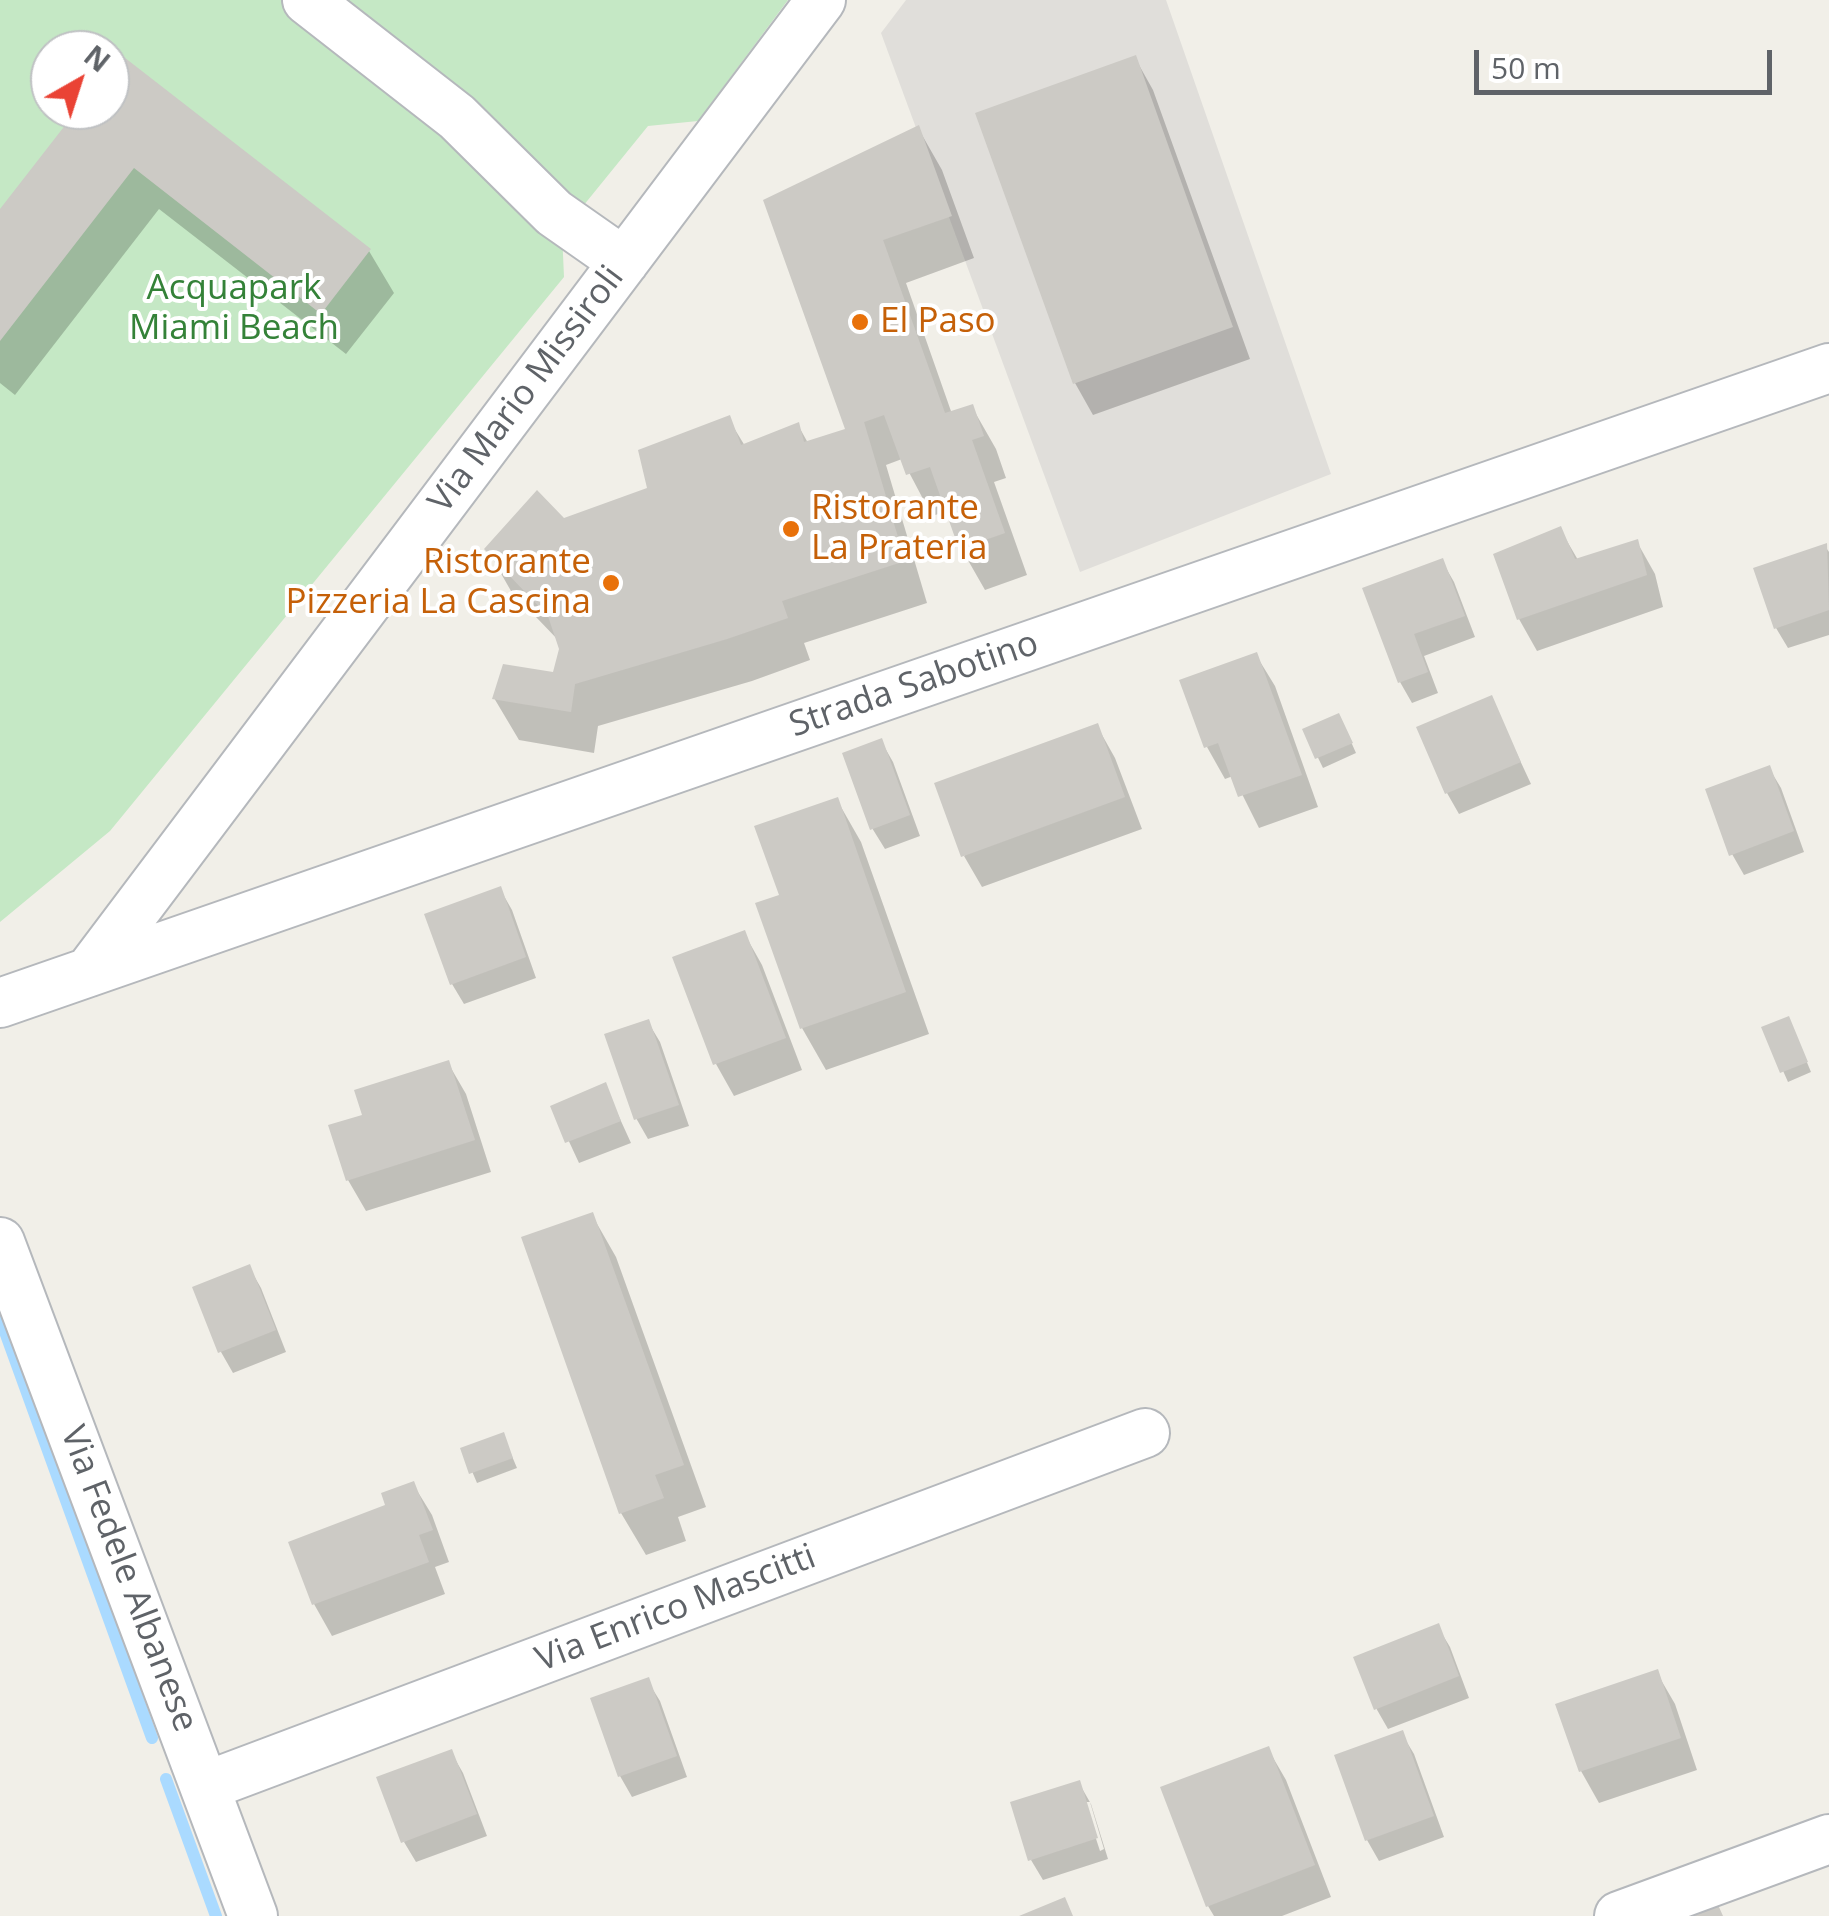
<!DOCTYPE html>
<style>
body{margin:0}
#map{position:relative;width:1829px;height:1916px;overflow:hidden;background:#f1efe8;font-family:"Open Sans",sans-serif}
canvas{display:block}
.north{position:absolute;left:30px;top:30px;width:100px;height:100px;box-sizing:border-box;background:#fff;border:2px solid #bfc1c3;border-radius:50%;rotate:39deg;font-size:28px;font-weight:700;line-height:40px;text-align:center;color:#5f6368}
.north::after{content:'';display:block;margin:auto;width:35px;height:45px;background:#ea4335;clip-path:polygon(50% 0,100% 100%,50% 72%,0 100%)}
.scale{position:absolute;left:1474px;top:50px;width:298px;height:45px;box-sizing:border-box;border:5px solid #5f6368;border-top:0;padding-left:12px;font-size:30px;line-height:35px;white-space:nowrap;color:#5f6368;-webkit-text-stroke:8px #fff;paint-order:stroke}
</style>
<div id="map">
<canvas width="1829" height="1916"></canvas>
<div class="north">N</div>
<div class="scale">50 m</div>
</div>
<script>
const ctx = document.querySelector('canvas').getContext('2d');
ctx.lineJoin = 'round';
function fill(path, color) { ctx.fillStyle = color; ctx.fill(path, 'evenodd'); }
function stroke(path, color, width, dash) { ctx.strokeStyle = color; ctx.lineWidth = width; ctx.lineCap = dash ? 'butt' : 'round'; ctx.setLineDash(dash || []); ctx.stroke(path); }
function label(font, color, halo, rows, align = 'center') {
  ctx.font = font + ' "Open Sans",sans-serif'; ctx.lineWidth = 8; ctx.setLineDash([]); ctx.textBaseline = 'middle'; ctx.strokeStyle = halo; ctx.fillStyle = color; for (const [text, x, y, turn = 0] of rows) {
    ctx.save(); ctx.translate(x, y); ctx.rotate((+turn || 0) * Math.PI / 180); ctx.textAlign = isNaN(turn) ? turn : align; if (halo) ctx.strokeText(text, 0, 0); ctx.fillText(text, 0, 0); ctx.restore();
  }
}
const industrial = new Path2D(`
 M906,0H1166L1331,474L1080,572L881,33Z`);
const green = new Path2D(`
 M0,0H788L698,121L648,126L562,232L564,277L110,831L0,922ZM50,50H110V110H50Z`);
const shadow = new Path2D(`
 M1135,58L1153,90L1250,359L1093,415L1075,383Z
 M110,71L369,251L394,293L346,354L159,209L15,395L0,383V213L80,110H110Z
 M918,128L942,170L974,258L906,283L952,414L972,407L996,449L1006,478L994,482L1027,575L985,590L961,548L948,511L932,516L902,459L886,465L927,603L804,643L810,660L752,681L598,726L594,753L519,740L494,698L554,674L562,649L560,642L511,591L487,549L650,490L728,418L745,446L798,425L808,443L848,431L767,201Z
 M1560,529L1578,560L1637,542L1655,574L1663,607L1537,651L1519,619Z
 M1825,546L1829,552V635L1788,648L1776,628Z
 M1442,561L1454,582L1475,637L1424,656L1438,693L1412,703L1400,682L1365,589Z
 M1256,655L1275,686L1318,807L1259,828L1233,776L1225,779L1207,747Z
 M1491,698L1531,784L1459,814L1447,793Z
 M1097,726L1115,758L1142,829L982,887L964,856Z
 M1344,726L1356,753L1323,768L1305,731Z
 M881,741L893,762L920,836L885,849L872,828Z
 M1769,768L1781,788L1804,852L1744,875L1732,854Z
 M837,800L861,842L929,1034L826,1070L802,1028L758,904L782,896Z
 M500,889L512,910L536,978L464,1004L452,984Z
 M744,933L762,965L802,1070L734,1096L716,1064Z
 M648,1022L660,1042L689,1126L648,1139L636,1118Z
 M1764,1028L1793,1029L1811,1072L1788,1082Z
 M448,1063L466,1094L491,1172L366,1211L348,1180L365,1116Z
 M605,1086L631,1143L579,1163L553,1107Z
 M592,1215L616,1257L706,1507L678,1517L686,1541L646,1555L621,1513Z
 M249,1267L261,1288L286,1352L233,1373L221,1352L195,1288Z
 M503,1435L517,1468L477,1483L463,1450Z
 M413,1484L432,1515L449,1562L435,1567L445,1594L332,1636L314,1604L389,1507Z
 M1438,1627L1450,1647L1469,1698L1388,1729L1376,1708Z
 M1657,1673L1675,1704L1697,1770L1599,1803L1581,1771Z
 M647,1680L660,1701L687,1777L632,1797L620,1776Z
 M1402,1734L1414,1754L1444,1837L1379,1861L1367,1840Z
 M1268,1749L1286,1780L1331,1897L1282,1916H1214L1208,1906Z
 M451,1752L463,1773L487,1836L416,1862L404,1842Z
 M1079,1783L1091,1804L1108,1859L1043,1880L1031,1860ZM1084,1802H1090L1104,1849L1100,1851Z`);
const stream = new Path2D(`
 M0,1318L152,1738
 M166,1779L216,1916`);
const building = new Path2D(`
 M120,54L371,249L321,314L134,168L0,341V209L77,110H110V67Z
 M1136,55L1233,327L1073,384L975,113Z
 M919,125L952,216L883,240L945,413L973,404L984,436L972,440L1005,533L959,549L930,467L906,475L884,415L864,422L905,561L782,601L788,618L727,639L575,684L571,712L492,699L503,664L553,672L559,649L548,616L484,549L537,490L564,518L647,488L638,450L730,415L741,445L799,422L804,442L845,429L763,200Z
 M1561,526L1575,559L1638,539L1647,575L1517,620L1493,554Z
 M1827,543L1829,610L1774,629L1753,568Z
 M1443,558L1465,616L1414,634L1428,672L1398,683L1362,588Z
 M1257,652L1302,775L1238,797L1218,743L1204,748L1179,680Z
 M1492,695L1521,762L1445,794L1416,727Z
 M1339,713L1353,743L1315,759L1302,729Z
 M1098,723L1125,797L961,857L934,783Z
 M882,738L910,815L870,830L842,753Z
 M1770,765L1794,831L1729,856L1705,789Z
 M838,797L906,992L800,1029L755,903L779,895L754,826Z
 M501,886L526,957L450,985L424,914Z
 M745,930L786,1038L713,1065L672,957Z
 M1789,1016L1808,1062L1780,1073L1761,1027Z
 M649,1019L679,1105L634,1120L604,1034Z
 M449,1060L475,1140L346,1181L328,1125L362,1115L354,1090Z
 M606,1082L621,1121L565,1143L550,1106Z
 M593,1212L684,1465L655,1475L664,1498L619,1514L521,1237Z
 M250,1264L276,1330L218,1353L192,1287Z
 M504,1432L513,1458L469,1474L460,1448Z
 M414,1481L433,1530L419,1535L429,1562L312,1605L288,1542L385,1505L381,1493Z
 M1439,1623L1459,1676L1374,1710L1353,1657Z
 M1658,1669L1681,1738L1579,1772L1555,1704Z
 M649,1677L677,1756L618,1777L590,1698Z
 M1403,1730L1434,1816L1365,1841L1334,1755Z
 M1269,1746L1315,1865L1206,1907L1160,1787Z
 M452,1749L477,1814L401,1843L376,1777Z
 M1080,1780L1098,1838L1028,1861L1010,1802Z
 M1065,1897L1073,1916H1019Z
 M1715,1898L1723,1916H1673Z`);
const minor = new Path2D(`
 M307,0L457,117L554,213L624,262
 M89,972L821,0
 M0,1003L1829,368
 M0,1242L253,1916
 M206,1786L1145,1433
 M1619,1916L1829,1839`);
const markers = [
 [860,322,10,"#e8710a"],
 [791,529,10,"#e8710a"],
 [611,583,10,"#e8710a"]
];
const parkNames = [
 ["Acquapark",234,289],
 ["Miami Beach",234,329]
];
const foodNames = [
 ["El Paso",880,322],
 ["Ristorante",811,509],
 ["La Prateria",811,549],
 ["Ristorante",591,563,"right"],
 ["Pizzeria La Cascina",591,603,"right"]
];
const streetNames = [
 ["Via Mario Missiroli",527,390,-53],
 ["Strada Sabotino",914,685,-19],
 ["Via Fedele Albanese",128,1579,69],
 ["Via Enrico Mascitti",676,1609,-21]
];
fill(industrial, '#e0deda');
fill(green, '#c5e8c5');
fill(shadow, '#0003');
stroke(stream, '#aadaff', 12);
fill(building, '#cccac5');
stroke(minor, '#b5b8bc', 52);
stroke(minor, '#fff', 48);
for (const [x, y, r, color] of markers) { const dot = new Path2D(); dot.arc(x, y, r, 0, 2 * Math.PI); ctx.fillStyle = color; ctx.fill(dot); stroke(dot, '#fff', 4); }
label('35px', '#348238', '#fff', parkNames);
label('35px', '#c56008', '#fff', foodNames, 'left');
label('35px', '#5f6368', '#fff', streetNames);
</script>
